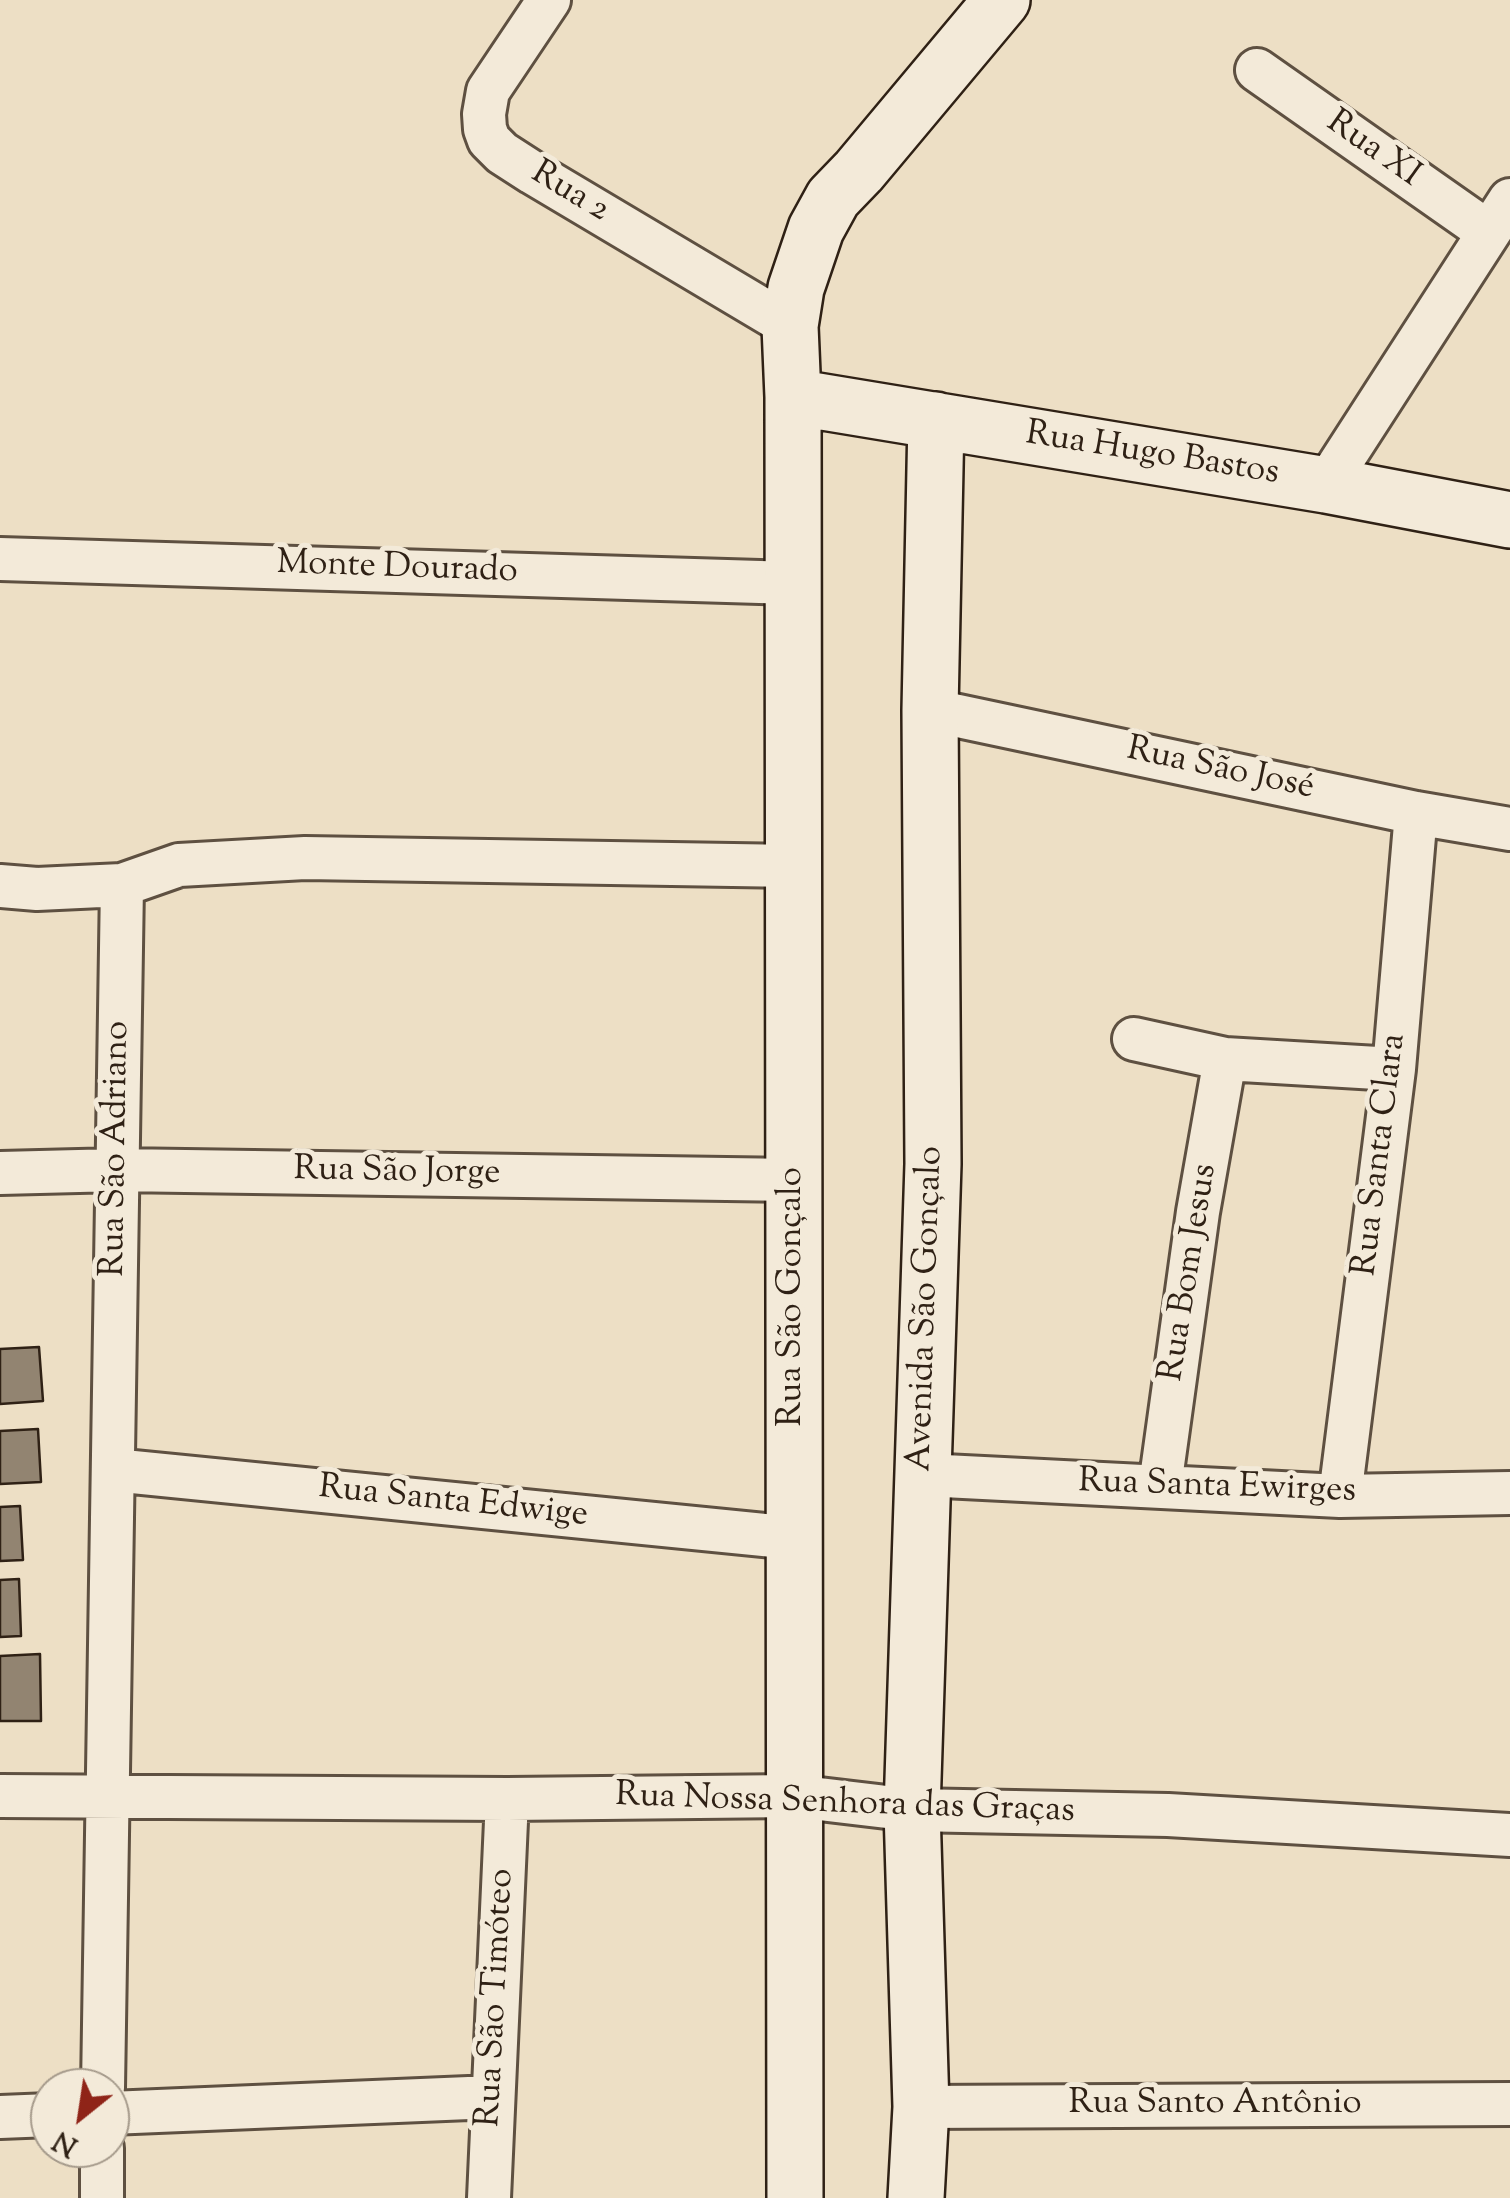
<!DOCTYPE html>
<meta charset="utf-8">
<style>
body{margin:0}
#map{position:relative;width:1510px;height:2198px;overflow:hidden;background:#eddfc5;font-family:"Sorts Mill Goudy",serif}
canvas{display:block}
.north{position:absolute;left:30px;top:2068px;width:100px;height:100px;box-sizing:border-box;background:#f3ead9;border:2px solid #a59a8b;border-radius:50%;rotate:210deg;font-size:28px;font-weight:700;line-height:40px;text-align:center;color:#2f2115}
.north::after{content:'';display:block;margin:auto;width:35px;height:45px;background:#8f2418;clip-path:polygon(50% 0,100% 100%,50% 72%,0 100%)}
</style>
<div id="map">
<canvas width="1510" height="2198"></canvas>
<div class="north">N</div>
</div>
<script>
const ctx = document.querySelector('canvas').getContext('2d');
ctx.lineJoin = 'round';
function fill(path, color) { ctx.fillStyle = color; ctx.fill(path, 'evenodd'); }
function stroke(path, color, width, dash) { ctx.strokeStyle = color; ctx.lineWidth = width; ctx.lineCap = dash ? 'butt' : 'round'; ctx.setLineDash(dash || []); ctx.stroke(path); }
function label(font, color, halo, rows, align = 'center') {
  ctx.font = font + ' "Sorts Mill Goudy",serif'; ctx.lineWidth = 10; ctx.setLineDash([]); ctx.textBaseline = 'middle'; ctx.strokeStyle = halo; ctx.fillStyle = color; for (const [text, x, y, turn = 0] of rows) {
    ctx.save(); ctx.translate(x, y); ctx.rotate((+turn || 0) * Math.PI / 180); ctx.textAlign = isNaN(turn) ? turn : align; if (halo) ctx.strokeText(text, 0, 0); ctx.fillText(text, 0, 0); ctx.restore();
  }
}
const building = new Path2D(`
 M39,1347L43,1401L0,1404V1349Z
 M38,1429L41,1482L0,1484V1431Z
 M20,1506L23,1560L0,1561V1507Z
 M19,1579L21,1636L0,1637V1580Z
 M40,1654L41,1721H0V1656Z`);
const street = new Path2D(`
 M549,0L488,91L484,114L485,129L489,140L502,153L533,173L790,326
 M1257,70L1488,232
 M1326,485L1510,200
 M0,559L793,583
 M930,710L1416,813L1510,829
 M0,886L37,889L122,885
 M1134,1039L1225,1059L1394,1069
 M0,1173L118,1170L794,1180
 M113,1470L794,1538
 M924,1475L1340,1496L1510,1493
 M1160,1486L1198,1212L1225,1059
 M1340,1496L1394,1069L1416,813
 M0,1796L507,1799L794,1796L912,1810L1168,1815L1510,1835
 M103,2088L122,885L179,865L305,858L794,866
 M921,2107L1510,2104
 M110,2113L493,2097
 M0,2117L50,2115
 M102,2198V2148
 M489,2198L507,1799`);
const secondary = new Path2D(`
 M793,397L1326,485L1510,520
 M795,2198L793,397L790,326L796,288L816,229L833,198L859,171L1002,0
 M916,2198L921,2107L912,1810L933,1164L930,710L936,420`);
const streetNames = [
 ["Rua XI",1372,151,35],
 ["Rua 2",569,194,31],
 ["Rua Hugo Bastos",1152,456,9],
 ["Monte Dourado",397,570,2],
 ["Rua São José",1220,771,12],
 ["Rua São Adriano",118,1149,-89],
 ["Rua Santa Clara",1382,1155,-83],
 ["Rua São Jorge",397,1174,1],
 ["Rua Bom Jesus",1191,1273,-81],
 ["Rua São Gonçalo",794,1297,-90],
 ["Avenida São Gonçalo",928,1309,-88],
 ["Rua Santa Ewirges",1217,1489,2],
 ["Rua Santa Edwige",453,1504,6],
 ["Rua Nossa Senhora das Graças",845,1806,2],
 ["Rua São Timóteo",498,1998,-87],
 ["Rua Santo Antônio",1215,2106]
];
fill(building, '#928471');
stroke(building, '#2f2115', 2.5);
stroke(street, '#5e5041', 48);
stroke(secondary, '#2f2115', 60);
stroke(street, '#f3ead9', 42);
stroke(secondary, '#f3ead9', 55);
label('35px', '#2f2115', '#f3ead9', streetNames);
</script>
